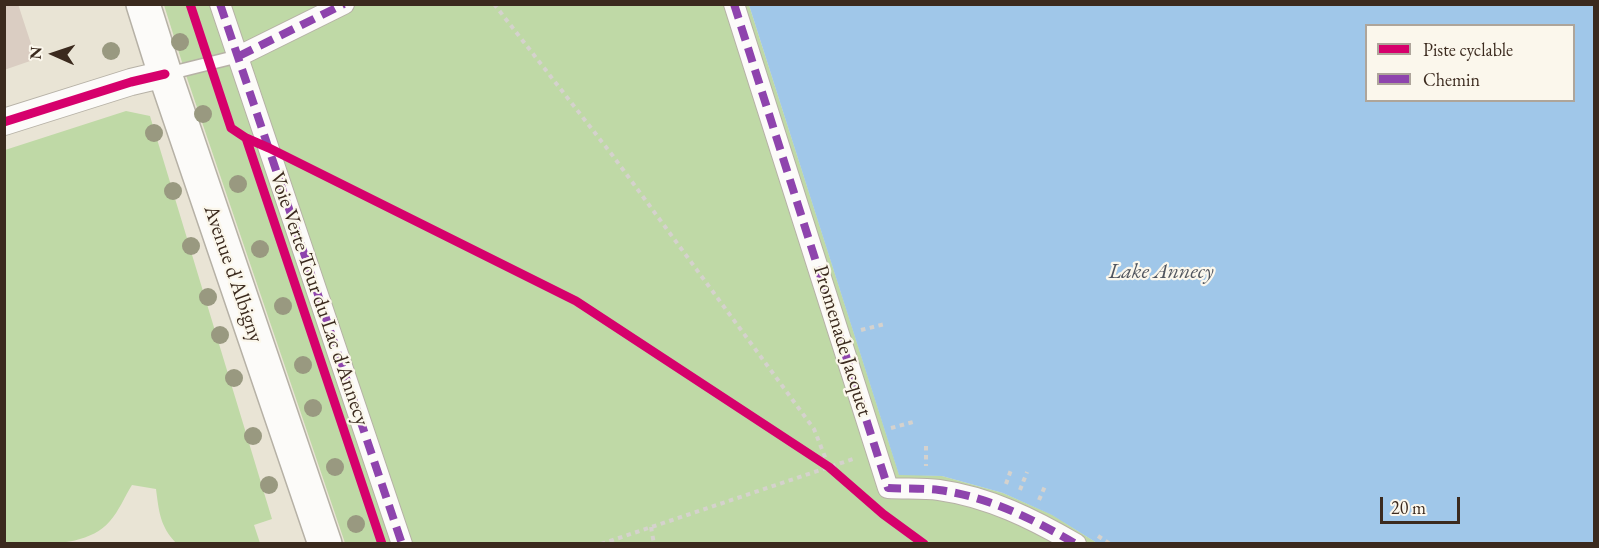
<!DOCTYPE html>
<style>
body{margin:0}
#map{position:relative;width:1599px;height:548px;overflow:hidden;background:#e9e4d5;font-family:"EB Garamond",serif}
canvas{display:block}
.frame{position:absolute;inset:0;border:6px solid #3b2a1e;pointer-events:none}
.legend{position:absolute;left:1365px;top:24px;width:210px;height:78px;box-sizing:border-box;background:#fbf7ec;border:2px solid #aea59a;margin:0;padding:8px 10px;list-style:none;font-size:18px;color:#3b2a1e}
.legend li{display:flex;align-items:center;gap:12px;height:30px}
.legend b{width:30px;border:2px solid #aea59a}
.north{position:absolute;left:24px;top:24px;width:60px;height:60px;-webkit-text-stroke:4px #fbf7ec;paint-order:stroke;rotate:273deg;font-size:16px;font-weight:700;line-height:24px;text-align:center;color:#3b2a1e}
.north::after{content:'';display:block;margin:auto;width:21px;height:27px;background:#3b2a1e;clip-path:polygon(50% 0,100% 100%,50% 72%,0 100%)}
.scale{position:absolute;left:1380px;top:497px;width:80px;height:27px;box-sizing:border-box;border:3px solid #3b2a1e;border-top:0;padding-left:8px;font-size:18px;line-height:21px;white-space:nowrap;color:#3b2a1e;-webkit-text-stroke:4px #fbf7ec;paint-order:stroke}
</style>
<div id="map">
<canvas width="1599" height="548"></canvas>
<div class="frame"></div>
<ul class="legend">
<li><b style="height:8px;background:#d6006c"></b>Piste cyclable</li>
<li><b style="height:8px;background:#8e44ad"></b>Chemin</li>
</ul>
<div class="north">N</div>
<div class="scale">20 m</div>
</div>
<script>
const ctx = document.querySelector('canvas').getContext('2d');
ctx.lineJoin = 'round';
function fill(path, color) { ctx.fillStyle = color; ctx.fill(path, 'evenodd'); }
function stroke(path, color, width, dash) { ctx.strokeStyle = color; ctx.lineWidth = width; ctx.lineCap = dash ? 'butt' : 'round'; ctx.setLineDash(dash || []); ctx.stroke(path); }
function label(font, color, halo, rows, align = 'center') {
  ctx.font = font + ' "EB Garamond",serif'; ctx.lineWidth = 4.5; ctx.setLineDash([]); ctx.textBaseline = 'middle'; ctx.strokeStyle = halo; ctx.fillStyle = color; for (const [text, x, y, turn = 0] of rows) {
    ctx.save(); ctx.translate(x, y); ctx.rotate((+turn || 0) * Math.PI / 180); ctx.textAlign = isNaN(turn) ? turn : align; if (halo) ctx.strokeText(text, 0, 0); ctx.fillText(text, 0, 0); ctx.restore();
  }
}
const green = new Path2D(`
 M164,5H749L899,474L942,476L1003,493L1053,515L1097,543H345L187,78Z
 M126,111L150,116L272,519L254,525L260,543H176C160,526 159,512 156,489L132,485C125,496 119,511 110,521C87,548 40,544 8,544L5,542V150Z`);
const water = new Path2D(`
 M749,5H1594V543H1097L1052,515L1003,493L942,476L899,475ZM1366,26H1574V100H1366Z`);
const building = new Path2D(`
 M4,4H18L36,59L4,70Z`);
const path = new Path2D(`
 M494,4L613,156L814,429L829,467
 M861,330L885,324
 M891,428L913,422
 M926,446V466
 M1006,484L1012,467
 M1020,490L1027,472
 M1039,500L1046,484
 M651,527L654,544
 M1098,536L1110,544
 M601,544L856,458`);
const service = new Path2D(`
 M167,74L239,56`);
const pedestrian = new Path2D(`
 M220,4L402,544
 M734,4L888,488C905,489 923,488 939,490C989,497 1033,519 1076,544
 M239,56L344,4`);
const minor = new Path2D(`
 M4,122L131,82L165,74`);
const secondary = new Path2D(`
 M143,4L165,74L325,544`);
const quiet = new Path2D(`
 M220,4L402,544
 M734,4L888,488C905,489 923,488 939,490C989,497 1033,519 1076,544
 M239,56L344,4`);
const cycleway = new Path2D(`
 M190,4L231,128L246,138L269,148L576,301L829,467L883,514L924,544
 M4,122L131,82L165,74
 M246,138L382,544`);
const trees = [
 [180,42],
 [111,51],
 [203,114],
 [154,133],
 [238,184],
 [173,191],
 [191,246],
 [260,249],
 [208,297],
 [283,306],
 [220,335],
 [303,365],
 [234,378],
 [313,408],
 [253,436],
 [335,467],
 [269,485],
 [356,524]
];
const streetNames = [
 ["Avenue d'Albigny",233,274,71],
 ["Voie Verte Tour du Lac d'Annecy",319,299,71],
 ["Promenade Jacquet",842,341,73]
];
const waterNames = [
 ["Lake Annecy",1161,272]
];
fill(green, '#bfd9a6');
fill(water, '#a0c7e9');
fill(building, '#dacdc2');
stroke(service, '#b6b1a6', 15);
stroke(pedestrian, '#b6b1a6', 22);
stroke(minor, '#b6b1a6', 28);
stroke(secondary, '#b6b1a6', 36);
stroke(path, '#d5d2cd', 4, [4.5, 4.5]);
stroke(service, '#fcfbf9', 12);
stroke(pedestrian, '#fcfbf9', 20);
stroke(minor, '#fcfbf9', 26);
stroke(secondary, '#fcfbf9', 33);
stroke(quiet, '#8e44ad', 8, [15, 8]);
stroke(cycleway, '#d6006c', 9);
ctx.fillStyle = '#999980';
for (const [x, y] of trees) { ctx.beginPath(); ctx.arc(x, y, 9, 0, 2 * Math.PI); ctx.fill(); }
label('21px', '#3b2a1e', '#fbf7ec', streetNames);
label('italic 22px', '#50555e', '#fbf7ec', waterNames);
</script>
